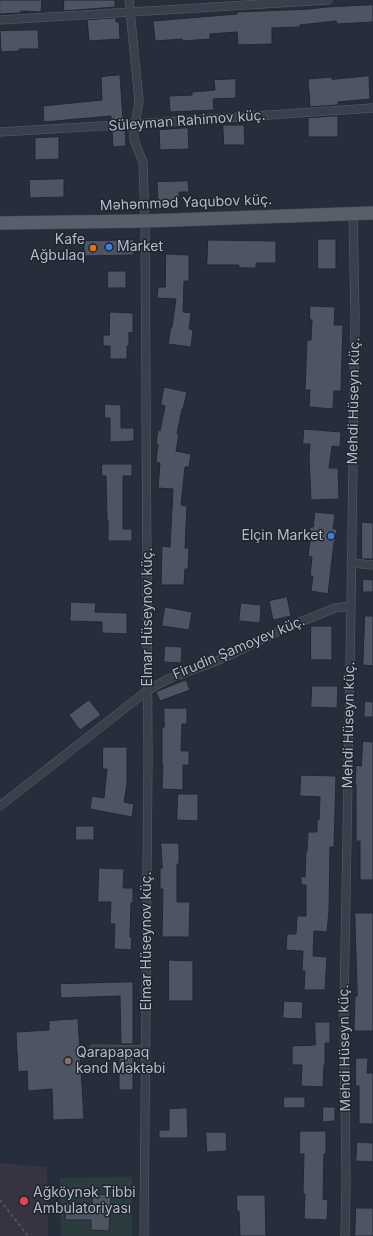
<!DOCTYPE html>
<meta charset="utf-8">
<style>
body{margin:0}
canvas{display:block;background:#262e3b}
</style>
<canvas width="373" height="1236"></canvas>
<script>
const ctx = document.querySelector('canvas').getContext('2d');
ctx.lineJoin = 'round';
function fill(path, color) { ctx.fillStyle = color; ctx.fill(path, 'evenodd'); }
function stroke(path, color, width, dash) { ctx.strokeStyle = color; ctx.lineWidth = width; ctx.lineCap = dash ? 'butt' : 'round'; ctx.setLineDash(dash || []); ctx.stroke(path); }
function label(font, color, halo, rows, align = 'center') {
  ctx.font = font + ' Inter,sans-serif'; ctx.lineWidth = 3; ctx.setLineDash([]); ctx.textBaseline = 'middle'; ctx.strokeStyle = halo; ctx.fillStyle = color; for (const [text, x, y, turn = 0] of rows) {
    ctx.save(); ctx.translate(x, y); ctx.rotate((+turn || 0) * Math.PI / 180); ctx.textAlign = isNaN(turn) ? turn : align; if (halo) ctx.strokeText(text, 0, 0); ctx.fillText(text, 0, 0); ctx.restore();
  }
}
const medical = new Path2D(`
 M0,1163L47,1167L48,1236H0Z`);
const green = new Path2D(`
 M132,1177V1236H61L60,1178Z`);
const building = new Path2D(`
 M0,0H42L41,12L21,11V13L0,14Z
 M64,0H115V7L64,11Z
 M373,5V22L337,24L336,21L300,25V27L272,28V44L238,45L237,32L210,34V39L182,41V39L155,41L153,21L237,14V12L310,9L327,7Z
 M116,18V22H119L120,39L89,41L87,20Z
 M22,30H38L39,49H19V51L1,52L0,31Z
 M120,75L123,119L111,120V116L44,122L43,106L102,100L101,77Z
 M369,76L370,99L338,102V105L310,107L308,79L332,77V79Z
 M236,79V98L213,99L214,110L170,112L169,96L192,95V92L215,90L214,80Z
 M338,116V137H308V118Z
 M223,125H244L245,145H224Z
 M188,128L189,149L160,150L159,130Z
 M125,130L126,146L113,147L112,131Z
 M59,137V159L35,160V138Z
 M64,179V197L30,198L29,180Z
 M188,181L189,192H179V201L158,202L157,182Z
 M318,239H336V269H318Z
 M134,240V255L84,256V241Z
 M208,240L276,241V263H256V268H239V265H207Z
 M166,254L189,255V281H184L183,312L191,313L189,329L193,330L191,347L168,344L171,327H172L176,299L157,298L158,287H165Z
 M108,271H126V288H108Z
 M310,306L335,307L334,325H343L341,391H334L333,409L309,407L310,390H305L307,340H311L312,320H310Z
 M110,312L133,313V333L129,332V346H127V359H110V346H103V335H109Z
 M164,387L187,392L183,409H182L177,434H179L176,451L191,454L189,467H185L181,505L187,506L185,548H189L188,569H185L184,585H161L162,546L170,547L173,489L158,488L160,463L156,462L158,444H156L158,430L160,431L165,406L161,405Z
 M105,404L121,405V428H134V441L110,442V418H105Z
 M304,429L341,432L340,447L332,446L329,468H338L339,499L311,500L309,456L310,444H303Z
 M102,464H132V476H123V529H132V541H108V520H107L106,476H102Z
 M315,512L335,514L333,529H337L335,542H334L328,594L311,591L313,576H310L312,557L308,556L310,540H309L310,527H313Z
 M362,522L373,523V559H362Z
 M363,579L373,580V592H363Z
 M287,597L291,616L273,620L269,601Z
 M71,602L96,603L95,612L127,613V634L102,633V622L70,621Z
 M241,603L261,605L260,623L239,621Z
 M165,607L192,612L189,630L162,626Z
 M365,616H373V666L363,665Z
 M311,626H332V660H311Z
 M165,646L182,647L181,663L164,662Z
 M186,680L190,690L160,701L156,692Z
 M312,686H338L337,708L311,707Z
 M89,700L101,715L80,730L69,715Z
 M365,701L373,702V717H364Z
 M164,708H187V724H182L181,751H189V765H183V790L162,789L163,765H162V727H164Z
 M363,741L373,742V880H360V841H356V784H355L356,765L361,766Z
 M103,747H127V784L124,802L134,804L132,817L90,809L92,796L104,798L107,769H103Z
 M301,775L336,776L334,847H330L329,911L327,932L314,931L313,956L327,957L325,990H304L305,971H302L303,951L286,950L287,934H296L297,916H306V885H301V876L305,877L306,851H307L308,832H317V820H319L320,797L300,796Z
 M178,794H198V821L177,820Z
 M76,826H94V840H76Z
 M161,843H179V864H177V902H190L189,937H162L163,889H160V868H162Z
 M99,868L124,869L123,888H133V903H131L130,937H132L131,950L114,949L115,924H110L111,902H98Z
 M355,913H373V1031H354L355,996H357Z
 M169,960L193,961V1001H169Z
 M133,982V1044H121L120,996L61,998L60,984Z
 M284,1001L303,1002L302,1019L283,1018Z
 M78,1019L84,1119L53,1120L52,1089L28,1091L27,1071L18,1072L16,1032L49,1030V1021Z
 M315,1022H330V1043H325V1065H324L323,1087L301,1086L302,1065H292V1046L315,1045Z
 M121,1051H133V1090H119V1052Z
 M356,1058H368L367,1073H373V1124H359V1086H356Z
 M284,1097H305V1108H284Z
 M323,1107H335V1121L323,1122Z
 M187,1108L188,1138H159V1130H169V1109Z
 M300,1131H326V1154H324L323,1199L328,1200L327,1220L304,1219L305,1194H303L304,1154H300Z
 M206,1132H226L227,1151L207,1152Z
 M357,1142L373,1143V1162L356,1161Z
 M92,1194L111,1195L109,1231L91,1230V1220H65L66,1203L92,1204Z
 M237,1195H265L266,1236H240L239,1211H237Z
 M356,1208H373V1236H355Z`);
const path = new Path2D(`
 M0,1200L28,1236`);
const service = new Path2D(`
 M92,1047L146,1048`);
const minor = new Path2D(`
 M129,0L139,101L134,132V140L143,162L145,221L148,758L144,1236
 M0,20L328,0
 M0,132L135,124L373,108
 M351,563L373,565
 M0,806L148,690L168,679L224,658L277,632L293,625L335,608L351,606
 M345,1236L346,1183L344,1008L351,606L355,317L353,213`);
const primary = new Path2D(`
 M0,223L145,221L373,213`);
const markers = [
 [109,247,4,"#3f7fe0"],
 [93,248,4,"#e8710a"],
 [331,536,4,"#3f7fe0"],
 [68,1061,4,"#8d6e63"],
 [24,1201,5,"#e0444e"]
];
const streetNames = [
 ["Süleyman Rahimov küç.",187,121,-4],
 ["Məhəmməd Yaqubov küç.",186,203,-2],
 ["Mehdi Hüseyn küç.",354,401,-89],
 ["Elmar Hüseynov küç.",148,617,-90],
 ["Firudin Şamoyev küç.",239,648,-23],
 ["Mehdi Hüseyn küç.",349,725,-89],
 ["Elmar Hüseynov küç.",147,941,-90],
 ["Mehdi Hüseyn küç.",345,1048,-91]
];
const poiNames = [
 ["Kafe",85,240,"right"],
 ["Ağbulaq",85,256,"right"],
 ["Market",117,247],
 ["Elçin Market",323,536,"right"],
 ["Qarapapaq",76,1053],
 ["kənd Məktəbi",76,1069],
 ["Ağköynək Tibbi",33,1193],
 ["Ambulatoriyası",33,1209]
];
fill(medical, '#363440');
fill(green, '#2b3c3e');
fill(building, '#4d5563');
stroke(building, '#212732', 1);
stroke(service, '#585e69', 5);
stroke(minor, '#585e69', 9);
stroke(primary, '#434954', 14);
stroke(path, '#48575b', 2, [3, 3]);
stroke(service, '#3a404b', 4);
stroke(minor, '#3a404b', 8);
stroke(primary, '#585f6b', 13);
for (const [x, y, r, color] of markers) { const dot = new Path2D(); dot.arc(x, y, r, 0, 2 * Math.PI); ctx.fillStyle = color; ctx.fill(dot); stroke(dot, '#1f2530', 1.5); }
label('14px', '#b6bbc6', '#1f2530', streetNames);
label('14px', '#b6bbc6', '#1f2530', poiNames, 'left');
</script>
